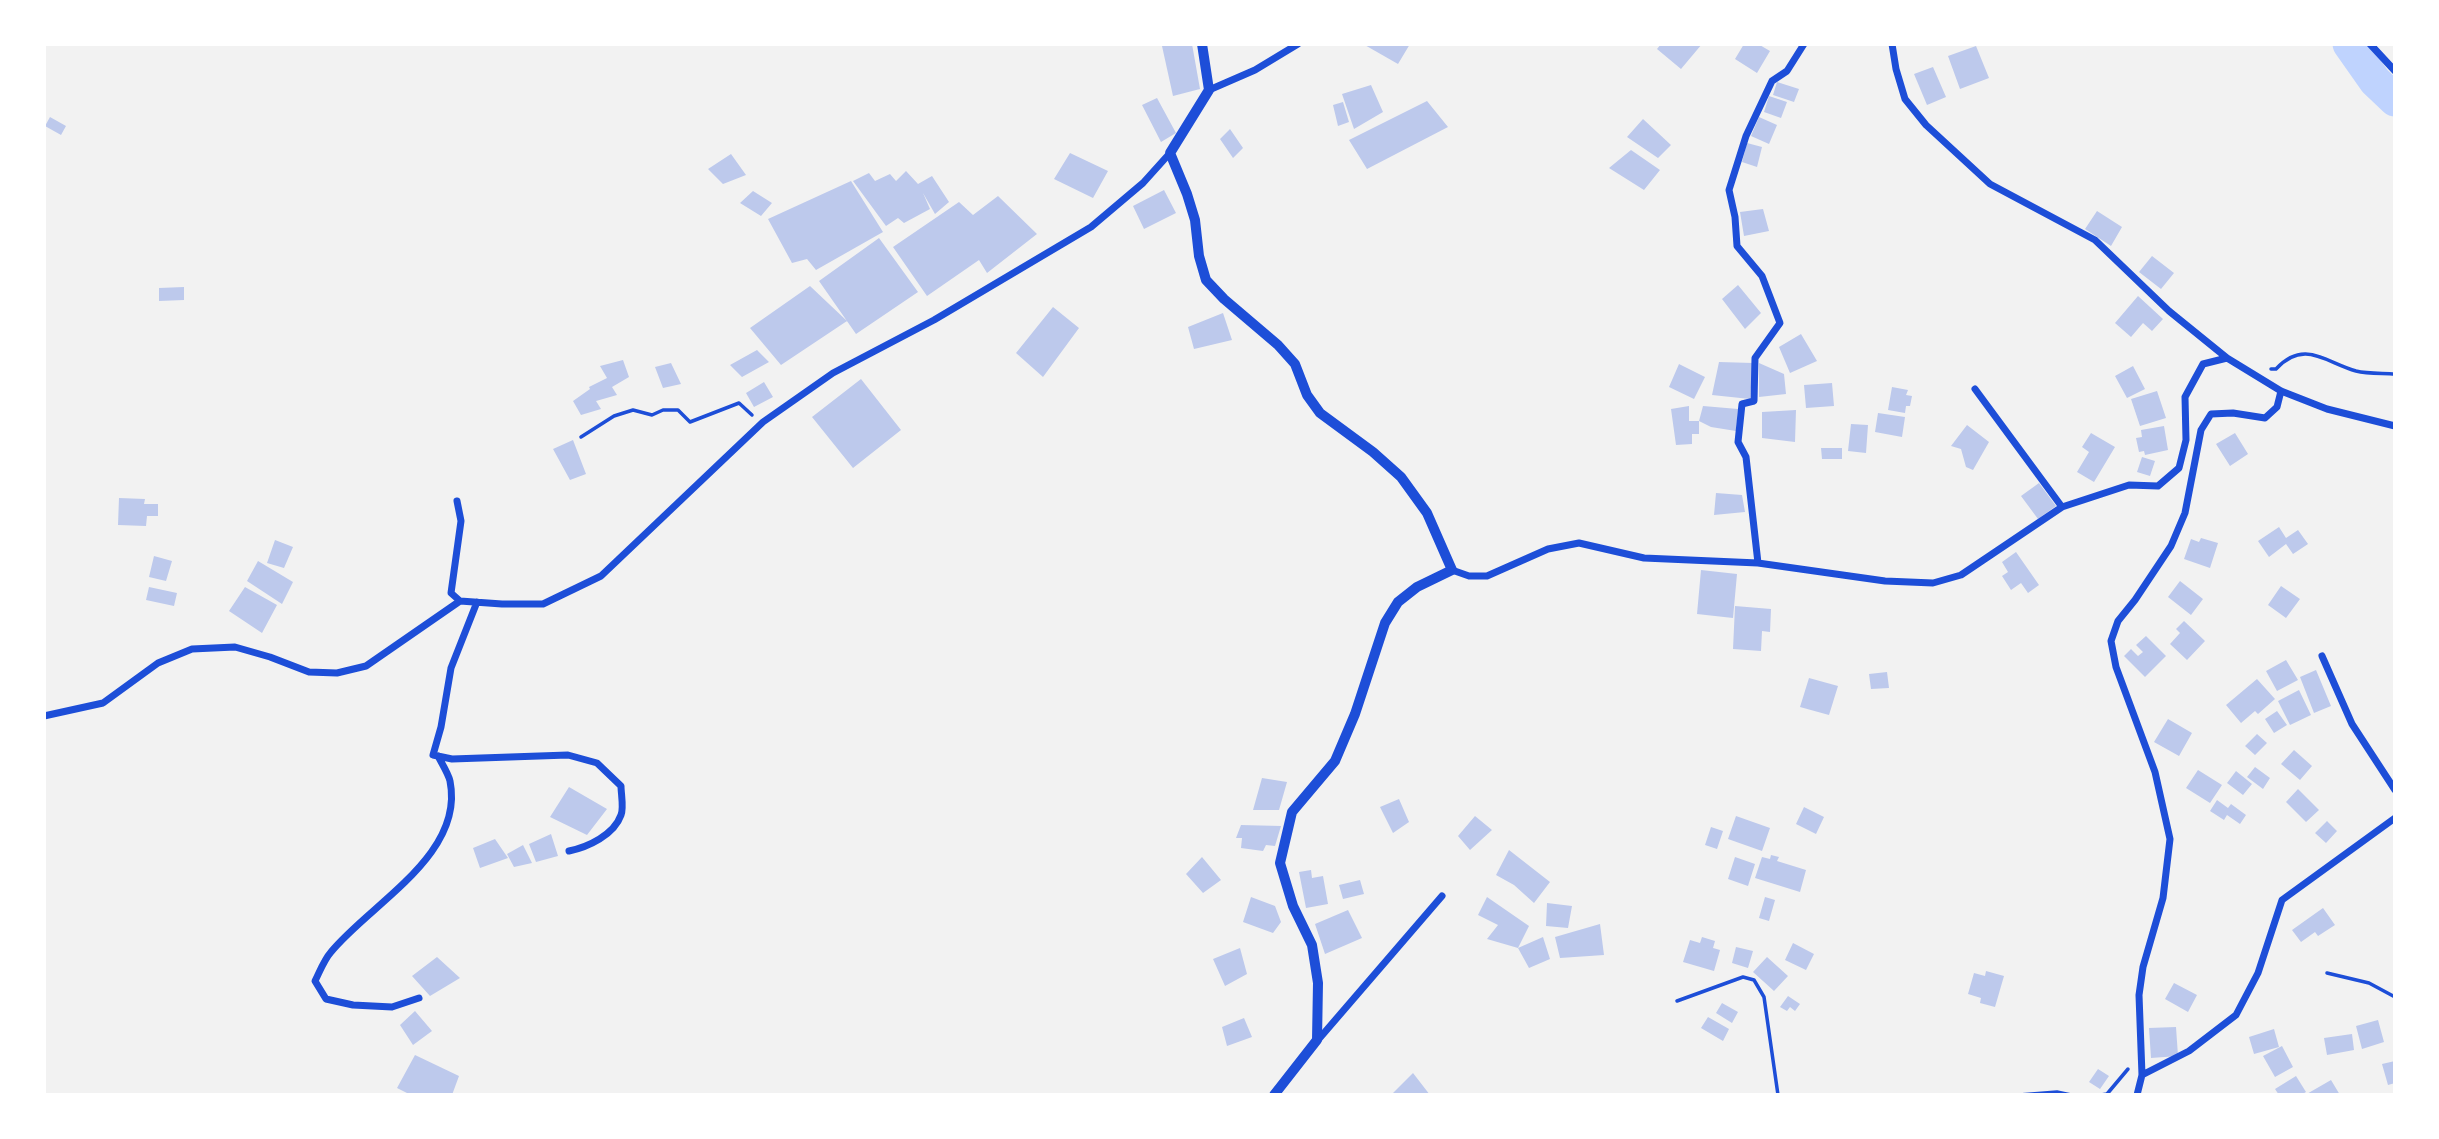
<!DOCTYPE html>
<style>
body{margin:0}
#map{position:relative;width:2439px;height:1139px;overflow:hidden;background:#f2f2f2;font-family:"DM Sans",sans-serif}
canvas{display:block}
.frame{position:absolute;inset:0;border:46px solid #fff;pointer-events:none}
</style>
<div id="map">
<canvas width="2439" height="1139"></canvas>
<div class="frame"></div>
</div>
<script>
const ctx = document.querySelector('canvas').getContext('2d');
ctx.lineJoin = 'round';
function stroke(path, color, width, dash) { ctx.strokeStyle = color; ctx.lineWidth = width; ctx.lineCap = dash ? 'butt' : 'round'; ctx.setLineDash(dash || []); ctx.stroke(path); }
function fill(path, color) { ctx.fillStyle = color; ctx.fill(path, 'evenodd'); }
const river = new Path2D(`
 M2349,44L2375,81L2395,100`);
const building = new Path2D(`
 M1171,44H1192L1200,89L1173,96L1162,46Z
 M1363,44H1410L1398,64Z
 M1661,44H1702L1681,69L1657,49Z
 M1744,44H1758L1770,51L1757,73L1735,59Z
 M1976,46L1989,78L1960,89L1948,56Z
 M1933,67L1946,97L1927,105L1914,74Z
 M1777,82L1799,89L1794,102L1773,95Z
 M1371,85L1383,112L1354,129L1342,94Z
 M1769,96L1787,102L1781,118L1764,112Z
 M1157,98L1176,133L1161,142L1142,105Z
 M1427,101L1448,127L1367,169L1349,140Z
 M1343,102L1349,122L1338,126L1333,105Z
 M50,117L66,126L61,135L45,126Z
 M1759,117L1777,125L1769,144L1751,136Z
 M1643,119L1671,145L1658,158L1627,137Z
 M1230,129L1243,148L1233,158L1220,139Z
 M1747,143L1762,147L1757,167L1742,162Z
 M1631,150L1660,170L1644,190L1609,168Z
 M1070,153L1108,171L1093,198L1054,179Z
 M731,154L746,175L723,184L708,169Z
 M906,171L918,184L932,176L949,202L935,214L923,193L930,209L904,223L898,218L886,226L853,181L869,173L875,181L890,174L896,181Z
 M851,181L883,232L816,270L807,259L792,263L768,219Z
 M1164,190L1176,213L1144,229L1133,206Z
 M753,191L772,203L761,216L740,203Z
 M998,196L1037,234L987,273L979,260L927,296L893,247L959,202L973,215Z
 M1763,209L1769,231L1744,236L1740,212Z
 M2097,211L2122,227L2111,246L2085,229Z
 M879,238L918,292L856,334L819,281Z
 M2152,256L2174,273L2161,289L2139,272Z
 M1738,285L1761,313L1745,329L1722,299Z
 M810,286L847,321L781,365L750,328Z
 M184,287V300L159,301V288Z
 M2138,296L2163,319L2152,331L2143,323L2131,337L2115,323Z
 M1053,307L1079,328L1043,377L1016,353Z
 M1223,313L1232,340L1194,349L1188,327Z
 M1801,334L1817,361L1790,373L1779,347Z
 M757,350L769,362L742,377L730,365Z
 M623,360L629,377L612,387L617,395L596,401L601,409L581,415L573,401L590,389L589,387L607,378L600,366Z
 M1719,362L1753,363L1750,399L1712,395Z
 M671,363L681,384L663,388L655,367Z
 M1759,363L1784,374L1786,394L1759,397Z
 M1679,364L1705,377L1694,399L1669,387Z
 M2133,366L2145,389L2127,398L2115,376Z
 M861,379L901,430L853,468L812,417Z
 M764,382L773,397L754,407L746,393Z
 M1832,383L1834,406L1806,408L1804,385Z
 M1892,387L1908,390L1906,395L1912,396L1910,406H1906L1905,413L1888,410Z
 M2157,391L2166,418L2140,426L2131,399Z
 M1689,406V421H1699L1703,406L1738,409L1736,431L1711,427L1699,421V434H1692V444L1676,445L1671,409Z
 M1796,410L1795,442L1762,438V412Z
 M1878,413L1905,417L1902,437L1875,432Z
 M1851,424L1868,425L1866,453L1848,451Z
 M1967,425L1989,442L1973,470L1966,467L1961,449L1951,446Z
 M2164,426L2168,450L2145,455L2144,451L2139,452L2136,438L2142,437L2141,430Z
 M2091,433L2115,447L2094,482L2077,472L2089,452L2082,447Z
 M2235,433L2248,454L2230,466L2216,444Z
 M573,440L586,474L570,480L553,449Z
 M1821,448H1842V459H1822Z
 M2142,457L2155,461L2150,476L2137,472Z
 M2039,483L2056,506L2038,519L2021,496Z
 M1716,493L1742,495L1745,512L1714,515Z
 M119,498L145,499L144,504H158V516H147L146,526L118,525Z
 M2279,527L2286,538L2298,530L2308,544L2293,554L2286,544L2269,557L2258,541Z
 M2201,538L2218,543L2210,568L2184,559L2191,539L2199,542Z
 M275,540L293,547L284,568L267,563Z
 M2016,552L2039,585L2028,593L2021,583L2011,590L2002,576L2008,572L2002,562Z
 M154,556L172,561L166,581L149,577Z
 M258,561L293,582L282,604L247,581Z
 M1701,570L1737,574L1733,618L1697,614Z
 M2180,581L2203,599L2191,615L2168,597Z
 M2281,586L2300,599L2286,618L2268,605Z
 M149,587L177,593L174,606L146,600Z
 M245,587L277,605L262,633L229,611Z
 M1735,606L1771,609L1770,632L1762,631L1761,651L1733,649Z
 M2184,621L2205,641L2187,660L2170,644L2180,633L2176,629Z
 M2146,636L2166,656L2145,677L2124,656L2131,649L2138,656L2143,652L2136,645Z
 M2286,660L2298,680L2277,691L2266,671Z
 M2316,670L2331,706L2314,713L2300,677Z
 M1887,672L1889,688L1871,689L1869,674Z
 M1809,678L1838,686L1829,715L1800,707Z
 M2257,679L2275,699L2258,714L2255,711L2241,723L2226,705Z
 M2299,690L2311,715L2290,725L2278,701Z
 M2277,711L2287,725L2274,733L2265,719Z
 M2168,719L2192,733L2179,756L2154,742Z
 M2257,734L2267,743L2255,755L2245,746Z
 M2294,750L2312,766L2300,780L2281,764Z
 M2255,767L2270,778L2263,789L2247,777Z
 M2198,770L2222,785L2210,803L2186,788Z
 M2236,771L2252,784L2243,795L2227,783Z
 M1262,778L1287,782L1279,810H1253Z
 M569,787L607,809L587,835L550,817Z
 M2298,789L2319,810L2306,822L2286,802Z
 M1399,799L1409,822L1393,833L1380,807Z
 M2217,800L2228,808L2231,804L2246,815L2240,824L2227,815L2224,820L2210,811Z
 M1804,807L1824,817L1816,834L1796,824Z
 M1475,816L1492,830L1470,850L1458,836Z
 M1736,816L1770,828L1762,851L1728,839Z
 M2327,821L2337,831L2326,843L2315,833Z
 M1241,825L1281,826L1275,846L1266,845L1263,851L1241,848L1242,838H1236Z
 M1711,827L1723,831L1717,849L1705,845Z
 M551,834L558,856L536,862L529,844Z
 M495,839L508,858L480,868L473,848Z
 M523,845L532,863L514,867L507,854Z
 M1509,850L1550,882L1534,903L1514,885L1496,875Z
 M1771,855L1779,857L1777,861L1806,870L1800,892L1755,878L1762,857L1770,859Z
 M1202,857L1221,880L1203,893L1186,874Z
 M1735,857L1755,864L1748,886L1728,879Z
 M1311,870L1312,878L1323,876L1328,904L1306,908L1299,872Z
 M1360,880L1364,894L1343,899L1339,885Z
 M1251,897L1275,906L1281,922L1273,933L1243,922Z
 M1487,897L1529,926L1518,948L1487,939L1498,925L1478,915Z
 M1765,897L1775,900L1769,921L1759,918Z
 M1547,903L1572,906L1568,928L1546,926Z
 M2323,908L2335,925L2318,936L2315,932L2301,942L2292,930Z
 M1348,910L1362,938L1325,954L1315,924Z
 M1600,924L1604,955L1560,958L1555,937Z
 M1543,937L1550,959L1529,968L1518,948Z
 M1702,937L1715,941L1713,948L1720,950L1714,971L1683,962L1690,940L1700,943Z
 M1793,943L1814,954L1806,970L1785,960Z
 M1736,947L1753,951L1748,968L1732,963Z
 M1240,948L1247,974L1225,986L1213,959Z
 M437,957L460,978L430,996L412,976Z
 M1767,957L1788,976L1774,991L1753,972Z
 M1986,971L2004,976L1995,1007L1980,1003L1981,998L1968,994L1974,973L1985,976Z
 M2174,983L2197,995L2188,1012L2165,999Z
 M1788,996L1800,1004L1795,1011L1790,1007L1787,1011L1780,1007Z
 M1722,1003L1738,1012L1732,1023L1716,1013Z
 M415,1011L432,1031L413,1045L400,1025Z
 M1708,1017L1729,1029L1723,1041L1701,1028Z
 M1244,1018L1252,1037L1227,1046L1222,1027Z
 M2378,1020L2384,1042L2362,1049L2356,1026Z
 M2176,1027L2178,1056L2151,1058L2149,1028Z
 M2274,1029L2279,1047L2254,1054L2249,1037Z
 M2352,1034L2354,1050L2327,1055L2324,1038Z
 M2282,1046L2293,1067L2275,1077L2263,1056Z
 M415,1055L459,1076L452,1095H411L397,1088Z
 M2395,1061V1083L2388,1085L2382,1064Z
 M2098,1069L2109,1076L2100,1089L2089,1082Z
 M1413,1073L1430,1095H1391Z
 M2296,1076L2306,1092L2301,1095H2279L2275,1089Z
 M2331,1080L2340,1095H2305Z`);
const path = new Path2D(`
 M2271,369H2276C2304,339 2325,362 2356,371C2368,374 2383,373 2395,374
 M581,437L614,416L633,410L652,415L663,410H678L690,422L739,403L752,415
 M2327,973L2369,983L2395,997
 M1677,1001L1743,977L1754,980L1764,997L1778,1095
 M2019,1095L2057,1092L2071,1095
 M2101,1095L2107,1094L2128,1069`);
const minor = new Path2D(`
 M1892,44L1896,69L1905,99L1926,125L1990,184L2095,240L2169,311L2227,358
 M2370,44L2395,71
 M1209,90L1255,70L1298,44
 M1975,389L2062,507
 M457,501L461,521L451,593L460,601
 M1758,563L1746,457L1738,442L1742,404L1754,401L1755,358L1780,323L1762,276L1737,246L1735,217L1729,190L1746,136L1772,81L1787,71L1804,44
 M1452,570L1469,576H1487L1548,549L1579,543L1644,558L1758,563L1885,581L1933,583L1961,575L2062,507L2129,485L2158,486L2179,468L2186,440L2185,397L2203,364L2227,358L2281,391L2327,409L2395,426
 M477,602L451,668L441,727L433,755L452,759L568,755L597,763L621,786C621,794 624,808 621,815C614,835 588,847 569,851
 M2322,656L2352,724L2395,790
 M44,716L103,703L158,663L192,649L235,647L270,657L309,672L337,673L366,666L460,601L502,604H543L601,576L763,422L833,373L934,320L1091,227L1143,183L1170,153
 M419,998L392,1007L353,1005L326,999L315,981C320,971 324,960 331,952C370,904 465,855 450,781C448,773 442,764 438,756
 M1318,1040L1442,896
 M2142,1075L2189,1051L2236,1015L2258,973L2282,900L2395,818
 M2137,1095L2142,1075L2139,995L2143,967L2163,898L2170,839L2155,772L2116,667L2111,641L2118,621L2135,600L2171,546L2185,513L2201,430L2211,414L2233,413L2265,418L2277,407L2281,391`);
const tertiary = new Path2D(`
 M1202,44L1209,90L1170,153L1187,194L1195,220L1199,256L1206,280L1224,299L1278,345L1295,364L1307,395L1320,413L1373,452L1401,477L1427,513L1452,570L1417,587L1398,602L1385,623L1355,714L1335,761L1292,812L1280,863L1293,906L1312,945L1318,983L1317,1040L1274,1095`);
stroke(river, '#bfd3fe', 33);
fill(building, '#bdc9ec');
stroke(path, '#1d4ed8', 3.5);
stroke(minor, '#1d4ed8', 7);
stroke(tertiary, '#1d4ed8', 10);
</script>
